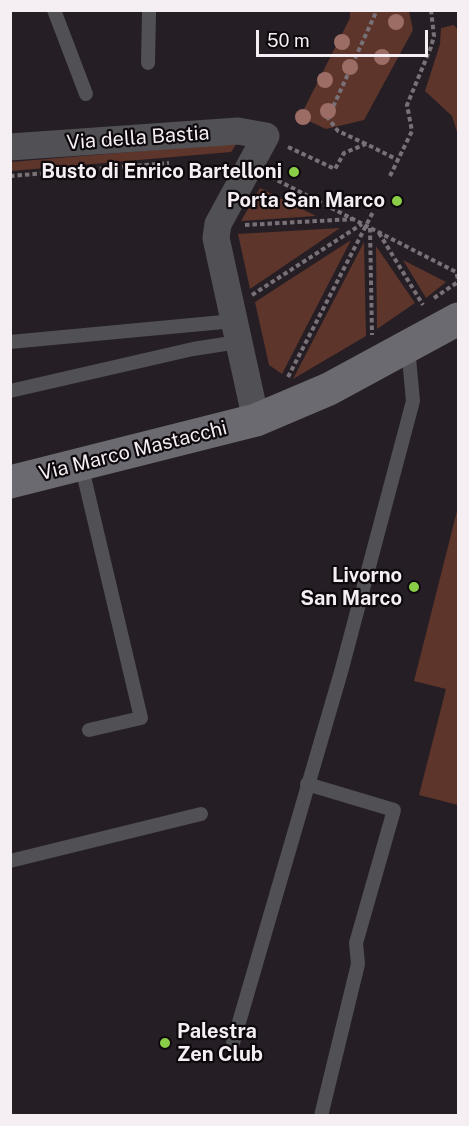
<!DOCTYPE html>
<style>
body{margin:0}
#map{position:relative;width:469px;height:1126px;overflow:hidden;background:#261e25;font-family:"Public Sans",sans-serif}
canvas{display:block}
.frame{position:absolute;inset:0;border:12px solid #f5eff4;pointer-events:none}
.scale{position:absolute;left:256px;top:30px;width:172px;height:27px;box-sizing:border-box;border:3px solid #f5eff4;border-top:0;padding-left:8px;font-size:18px;line-height:21px;white-space:nowrap;color:#f5eff4;-webkit-text-stroke:4px #0d090c;paint-order:stroke}
</style>
<div id="map">
<canvas width="469" height="1126"></canvas>
<div class="frame"></div>
<div class="scale">50 m</div>
</div>
<script>
const ctx = document.querySelector('canvas').getContext('2d');
ctx.lineJoin = 'round';
function fill(path, color) { ctx.fillStyle = color; ctx.fill(path, 'evenodd'); }
function stroke(path, color, width, dash) { ctx.strokeStyle = color; ctx.lineWidth = width; ctx.lineCap = dash ? 'butt' : 'round'; ctx.setLineDash(dash || []); ctx.stroke(path); }
function label(font, color, halo, rows, align = 'center') {
  ctx.font = font + ' "Public Sans",sans-serif'; ctx.lineWidth = 4.5; ctx.setLineDash([]); ctx.textBaseline = 'middle'; ctx.strokeStyle = halo; ctx.fillStyle = color; for (const [text, x, y, turn = 0] of rows) {
    ctx.save(); ctx.translate(x, y); ctx.rotate((+turn || 0) * Math.PI / 180); ctx.textAlign = isNaN(turn) ? turn : align; if (halo) ctx.strokeText(text, 0, 0); ctx.fillText(text, 0, 0); ctx.restore();
  }
}
const green = new Path2D(`
 M350,11H409L413,30L364,120L326,129L300,117L350,18Z
 M454,25L458,30V135L452,116L425,91L440,44L441,28Z
 M237,143L231,152L11,171V162Z
 M260,188L316,216L241,221Z
 M340,228L250,289L238,234Z
 M351,240L282,374L269,365L255,302Z
 M364,242L366,336L293,379Z
 M376,246L415,303L377,329Z
 M403,260L446,282L426,298Z
 M458,507V805L419,795L446,689L414,681Z`);
const path = new Path2D(`
 M366,144L338,131L328,118L377,10
 M288,147L335,169L344,153L366,144L398,160
 M10,176L169,163
 M390,176L412,131L407,105L431,47L434,36L431,10
 M271,177L456,272L458,279
 M245,225L354,219
 M370,228L372,335
 M379,233L423,305
 M252,295L362,224
 M434,298L458,282
 M288,377L373,212`);
const lane = new Path2D(`
 M54,10L86,94
 M148,63L149,13
 M10,342L234,321
 M10,391L193,349L238,342
 M81,464L141,718L89,730
 M307,784L394,810L356,943L358,964L321,1116
 M10,861L201,814
 M233,1043L341,672L413,401L408,347`);
const street = new Path2D(`
 M10,147L238,131L266,136L218,224L216,238L256,420`);
const secondary = new Path2D(`
 M10,482L256,420L329,389L458,319`);
const trees = [
 [396,22],
 [342,42],
 [382,57],
 [350,67],
 [325,80],
 [328,111],
 [303,117]
];
const markers = [
 [294,172,6,"#8ace47"],
 [397,201,6,"#8ace47"],
 [414,587,6,"#8ace47"],
 [165,1043,6,"#8ace47"]
];
const streetNames = [
 ["Via della Bastia",138,138,-4],
 ["Via Marco Mastacchi",133,451,-14]
];
const poiNames = [
 ["Busto di Enrico Bartelloni",282,172],
 ["Porta San Marco",385,201],
 ["Livorno",402,576],
 ["San Marco",402,599],
 ["Palestra",177,1032,"left"],
 ["Zen Club",177,1055,"left"]
];
fill(green, '#5d352a');
stroke(path, '#787177', 4, [4.5, 3]);
stroke(lane, '#515054', 14);
stroke(street, '#515054', 27);
stroke(secondary, '#6c6a71', 33);
ctx.fillStyle = '#9b6d65';
for (const [x, y] of trees) { ctx.beginPath(); ctx.arc(x, y, 8, 0, 2 * Math.PI); ctx.fill(); }
for (const [x, y, r, color] of markers) { const dot = new Path2D(); dot.arc(x, y, r, 0, 2 * Math.PI); ctx.fillStyle = color; ctx.fill(dot); stroke(dot, '#0d090c', 2); }
label('20px', '#f5eff4', '#0d090c', streetNames);
label('bold 20px', '#f5eff4', '#0d090c', poiNames, 'right');
</script>
